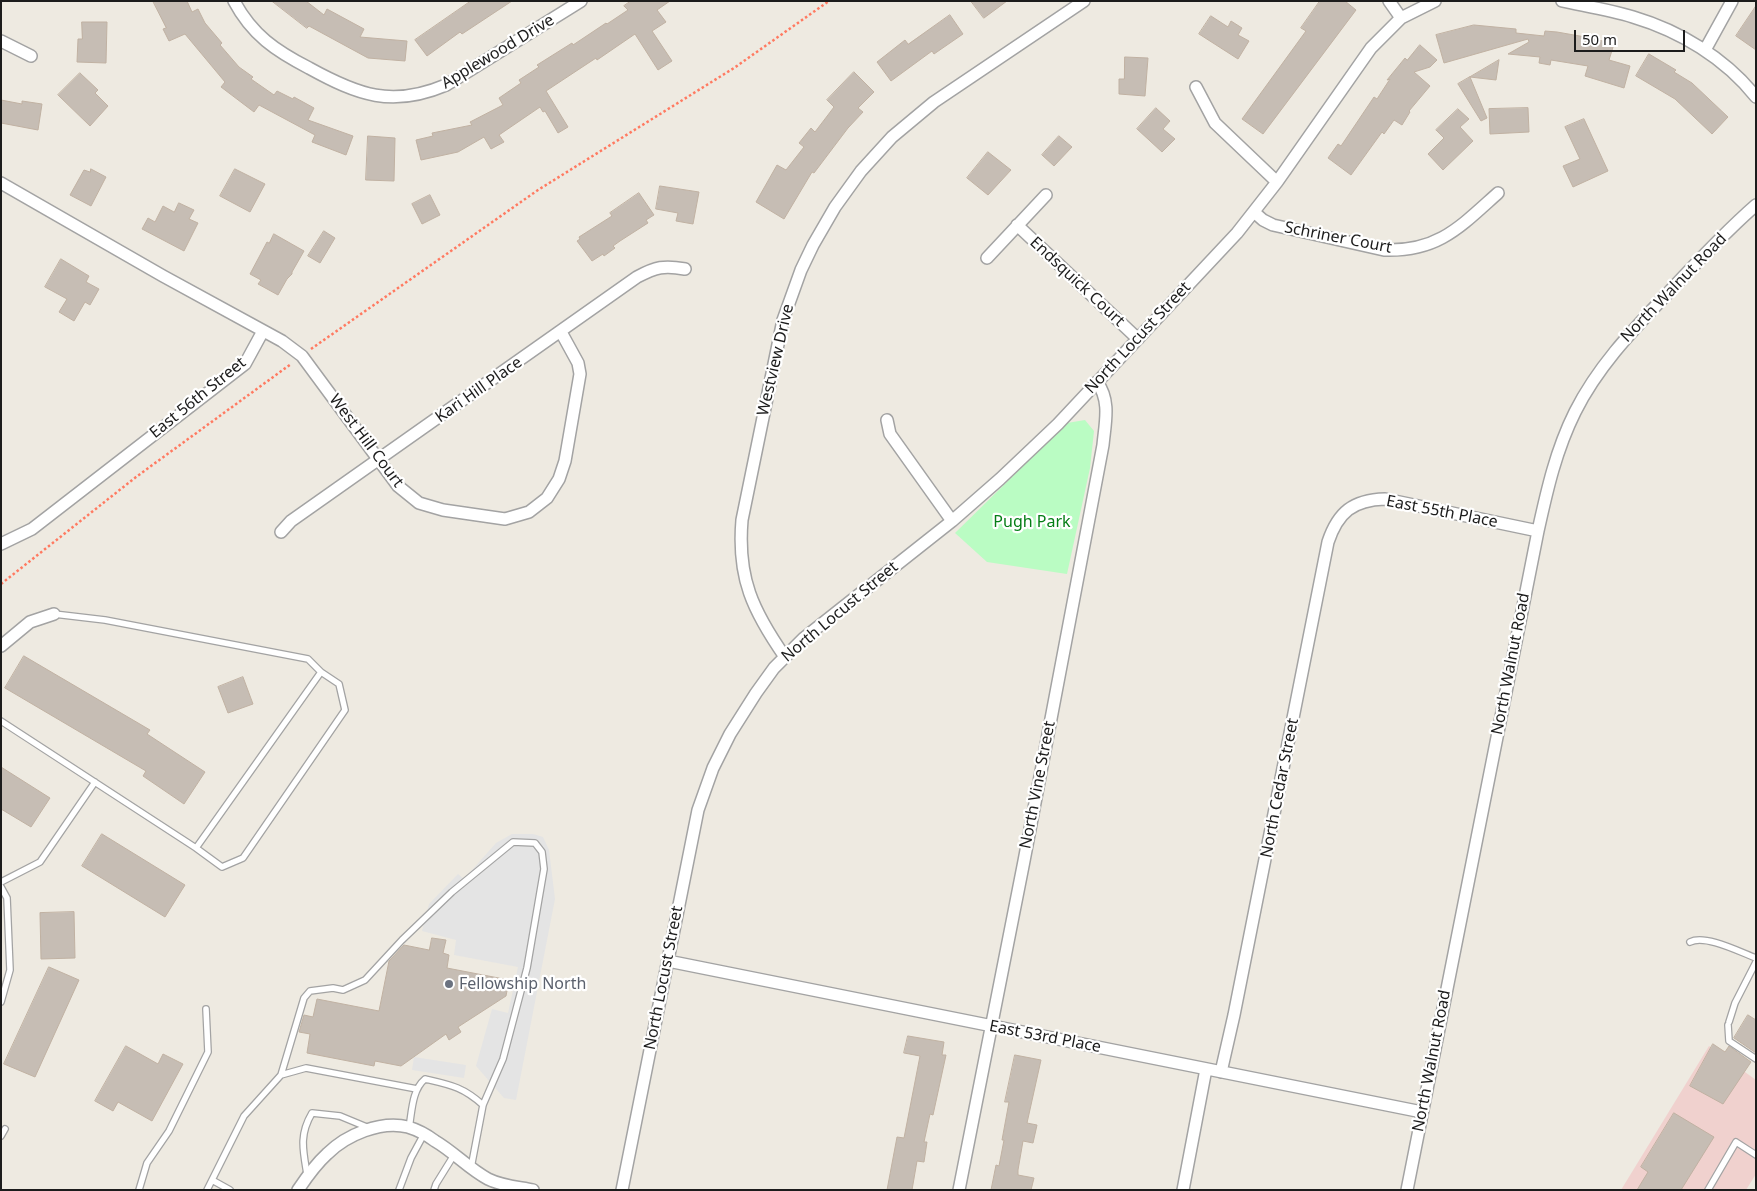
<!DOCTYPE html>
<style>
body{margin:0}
#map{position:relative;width:1757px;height:1191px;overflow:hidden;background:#eeeae1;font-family:"Noto Sans",sans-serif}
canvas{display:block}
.frame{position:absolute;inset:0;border:2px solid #1c1c1c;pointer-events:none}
.scale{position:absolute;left:1574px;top:30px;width:111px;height:22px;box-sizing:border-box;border:2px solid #1c1c1c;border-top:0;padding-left:6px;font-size:15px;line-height:18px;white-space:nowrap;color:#1c1c1c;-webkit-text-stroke:4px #fff;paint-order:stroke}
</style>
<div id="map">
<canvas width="1757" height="1191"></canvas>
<div class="frame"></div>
<div class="scale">50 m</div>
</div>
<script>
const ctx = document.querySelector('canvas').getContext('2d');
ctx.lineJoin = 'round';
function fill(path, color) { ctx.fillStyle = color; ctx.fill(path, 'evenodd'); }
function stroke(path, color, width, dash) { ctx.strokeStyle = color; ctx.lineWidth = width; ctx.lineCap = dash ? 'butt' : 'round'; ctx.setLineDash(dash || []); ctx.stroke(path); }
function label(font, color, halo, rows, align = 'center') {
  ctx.font = font + ' "Noto Sans",sans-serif'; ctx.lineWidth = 4.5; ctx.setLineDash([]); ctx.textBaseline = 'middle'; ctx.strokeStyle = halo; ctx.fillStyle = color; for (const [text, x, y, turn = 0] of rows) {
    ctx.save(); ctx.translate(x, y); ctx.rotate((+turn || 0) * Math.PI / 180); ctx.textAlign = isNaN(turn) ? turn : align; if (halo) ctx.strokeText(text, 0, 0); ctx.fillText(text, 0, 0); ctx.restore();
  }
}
const commercial = new Path2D(`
 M1709,1046L1756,1080V1174L1746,1190H1621Z`);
const park = new Path2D(`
 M1085,420L1094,431L1090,468L1067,574L987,562L955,533L1067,423Z`);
const parking = new Path2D(`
 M512,834H533L543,837L549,850L555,899L516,1100L504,1098L476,1066L492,1009L508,1013L518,967L454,955L456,940L422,931L429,904L458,874L464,879L496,843Z
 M414,1057L466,1065L464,1078L412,1070Z`);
const building = new Path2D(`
 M153,1H187L192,12L198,9L205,23L222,43L220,45L239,67L253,77L251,79L274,95L277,91L293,99L294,97L314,108L308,120L353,136L346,155L312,142L315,135L259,105L254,112L221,87L225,82L185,34L169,41L163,29L166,28Z
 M272,1H306L324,15L327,9L364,29L360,37L407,41L405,61L368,58L309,26L307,28Z
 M471,1H512L462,34L460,32L427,56L415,40Z
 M631,1H670L657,10L666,22L652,31L672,61L658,70L635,34L597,60L596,58L546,91L568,127L558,133L545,111L543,112L540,107L499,135L504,142L491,149L484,137L458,152L421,160L416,140L433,136L432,133L472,125L470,122L503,105L499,98L521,83L519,80L539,67L537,65L572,43L573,45L606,23L607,24L628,10L624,6Z
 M971,1H1007L984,18Z
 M1320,1H1345L1356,10L1263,134L1242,119L1306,31L1301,28Z
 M1756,6V50L1736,36Z
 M950,15L963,34L934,54L932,51L891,81L877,62L905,40L908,44Z
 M1211,16L1228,27L1231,21L1242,28L1238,35L1249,41L1238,59L1199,34Z
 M82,22H107L106,63L77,62L78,39H82Z
 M1474,25L1516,29V33L1544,36L1545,31L1557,32L1591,38L1614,44L1609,60L1630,66L1624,88L1585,76L1588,66L1551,60L1550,65L1539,63L1540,57L1508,54L1529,42L1528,39L1444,63L1436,35Z
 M1420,45L1437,60L1430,67L1414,72L1430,86L1409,111L1410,112L1402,125L1394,120L1384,134L1382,132L1351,175L1328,158L1338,144L1341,146L1374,97L1377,99L1390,79L1387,80L1405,58L1407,60Z
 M1649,54L1676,70L1674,72L1692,83L1728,117L1712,134L1675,99L1636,76Z
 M1125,57L1148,58L1145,96L1119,94V79H1124Z
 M1499,60L1496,80L1470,77Z
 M854,72L874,92L858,108L863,112L848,128L814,173L812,172L784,219L756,202L777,165L786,170L804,147L799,143L811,128L815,132L834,107L827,100Z
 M80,73L98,90L95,93L108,106L90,126L58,95Z
 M1470,77L1487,118L1481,121L1458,84Z
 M1,100L22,104V101L42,104L38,130L1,123Z
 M1156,108L1170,121L1163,129L1175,139L1162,152L1137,129Z
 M1528,108L1529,132L1490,134L1489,109Z
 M1458,109L1469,119L1460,127L1473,141L1443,170L1428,154L1444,138L1436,130Z
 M1584,119L1608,171L1573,187L1563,166L1580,159L1565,127Z
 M368,136L395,138L394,181L366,180Z
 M1059,136L1072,147L1054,166L1042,155Z
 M988,152L1011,170L988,195L967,178Z
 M91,169L106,177L91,206L70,195L84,170L90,172Z
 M235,169L265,184L250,212L220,196Z
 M660,186L699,192L693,224L676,221L678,213L656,209Z
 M639,193L654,215L646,220L648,223L620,241L613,246L615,248L604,256L603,254L592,261L577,241L580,239L579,237L612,216L610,213Z
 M430,195L440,215L422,224L412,204Z
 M179,203L194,210L189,219L198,223L184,251L142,229L148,218L155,222L163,206L174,212Z
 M324,231L335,238L320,263L308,256Z
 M274,234L304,251L292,272V274L287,279L278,295L258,284L261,280L250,274L267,242L269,243Z
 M61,259L89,276L86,282L99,289L90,305L85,302L74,321L59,312L67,299L45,287Z
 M24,656L150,730L147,734L205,772L184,804L143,776L146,771L5,688Z
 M243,677L253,704L228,713L218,687Z
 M1,767L50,798L31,827L1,809Z
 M102,834L185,885L165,917L82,866Z
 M74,912L75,958L41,959L40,913Z
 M432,938L446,940L443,953L449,955L447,968L509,980L506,996L458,1027L461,1032L449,1040L446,1034L401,1066L375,1061L374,1066L307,1053L310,1034L299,1032L304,1015L313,1017L317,999L379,1011L389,961L404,945L429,950Z
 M49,967L79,980L35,1077L4,1064Z
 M1748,1015L1756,1020V1053L1734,1038Z
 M908,1036L944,1042L942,1055H946L933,1115L930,1114L924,1142H927L924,1162L917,1161L912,1190H887L897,1137L904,1138L920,1056L904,1053Z
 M1713,1044L1725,1052L1729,1046L1751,1062L1723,1104L1690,1086Z
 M126,1046L158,1064L163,1054L183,1064L152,1121L118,1102L113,1111L95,1101Z
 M1015,1055L1041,1060L1027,1123L1037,1125L1033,1143L1023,1141L1018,1170V1175L1034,1178L1031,1190H991L996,1165L999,1166L1004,1140H1002L1009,1102H1005Z
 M1674,1113L1714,1137L1681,1190H1637L1648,1172L1641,1167Z`);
const path = new Path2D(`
 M311,349L538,190L734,68L829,1
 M1,584L136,477L291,364`);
const lane = new Path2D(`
 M1,721L196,848L321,672L308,659L105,620L54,614
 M196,848L222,867L243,858L345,710L339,684L321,672
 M1,882L40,862L95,782
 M1,887L7,898L10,970L1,1002
 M1690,942C1705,934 1740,952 1756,958
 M1729,1022L1735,1003L1756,962
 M1728,1025L1729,1041L1756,1059
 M281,1075L306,1068L417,1089
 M409,1128C412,1111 412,1090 425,1079C451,1085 463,1087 483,1105
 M1,1136L5,1129
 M307,1174C303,1150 299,1135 312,1113L340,1116L369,1128
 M212,1180L230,1190
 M139,1190L147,1163L169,1131L208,1052L206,1009
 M207,1190L244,1116L281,1075L304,998L310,991L333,988L343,990L365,980L402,940L452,892L513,842L535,843L542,852L544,869L527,968L503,1059L483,1105L471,1168
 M399,1190L411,1158L424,1134
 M434,1190L436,1184L454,1155
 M1708,1190L1736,1142L1756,1155`);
const street = new Path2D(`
 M234,1C252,35 276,51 309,68C358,95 392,108 446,85L581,1
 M1389,1L1401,18
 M1562,1C1585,6 1610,10 1633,17C1680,31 1725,58 1756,97
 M1,41L31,56
 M1705,50L1732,1
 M1196,87L1215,123L1277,182
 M1,183L163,276L282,341L302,356L398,486L419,503L443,510L505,519L529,512L547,498L559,479L565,461L580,374L578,363L561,332
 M1254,212L1263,220L1273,225L1384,250C1438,252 1460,227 1498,193
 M1017,225L1138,339
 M987,258L1046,195
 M887,420L890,434L952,521
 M281,532L291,521L637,277C656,267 664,265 685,269
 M1,544L32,529L245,364L263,331
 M1,646L30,622L54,614
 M785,657C753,611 737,578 742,520L783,320L801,270L813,245L835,207L861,171L892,137L934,102L1084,1
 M668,961L1422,1112
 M1221,1072L1234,1015L1328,542C1338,512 1353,500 1385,499L1538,531
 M298,1190C306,1178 316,1164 327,1154C346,1135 381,1120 408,1127C418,1130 427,1135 435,1141C454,1152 469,1169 488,1179C502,1186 518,1187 533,1190
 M622,1190L698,810L713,768L730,734L756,693L774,668L804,638L952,521L1000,479L1058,424L1237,233L1277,182L1371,48L1401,18L1435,1
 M959,1190L1024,861L1103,445C1105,423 1111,401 1097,382
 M1183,1190L1206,1069
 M1407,1190L1538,531C1547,490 1556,450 1575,412C1598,366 1633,330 1668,293C1696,263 1725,232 1756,205`);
const markers = [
 [449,984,5,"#6b7280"]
];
const streetNames = [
 ["Applewood Drive",498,52,-31],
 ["Schriner Court",1338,238,11],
 ["Endsquick Court",1077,282,43],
 ["North Walnut Road",1674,288,-46],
 ["North Locust Street",1138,338,-47],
 ["Westview Drive",776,360,-77],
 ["Kari Hill Place",479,390,-35],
 ["East 56th Street",198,398,-39],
 ["West Hill Court",366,441,53],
 ["East 55th Place",1442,512,11],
 ["North Locust Street",840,612,-40],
 ["North Walnut Road",1511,664,-79],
 ["North Vine Street",1038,785,-79],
 ["North Cedar Street",1280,788,-79],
 ["North Locust Street",664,978,-79],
 ["East 53rd Place",1045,1037,11],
 ["North Walnut Road",1432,1061,-79]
];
const parkNames = [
 ["Pugh Park",1032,522]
];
const worshipNames = [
 ["Fellowship North",459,984]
];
fill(commercial, '#f0d1ce');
fill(park, '#bafcc3');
fill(parking, '#e4e4e4');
fill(building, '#c6bdb4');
stroke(building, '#c0b1a2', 1);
stroke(lane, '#a3a3a3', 8);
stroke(street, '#a3a3a3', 14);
stroke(path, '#ff7a61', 2.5, [2.5, 2.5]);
stroke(lane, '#fff', 5.5);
stroke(street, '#fff', 11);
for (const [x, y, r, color] of markers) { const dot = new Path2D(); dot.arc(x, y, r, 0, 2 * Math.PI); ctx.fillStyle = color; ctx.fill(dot); stroke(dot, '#fff', 2); }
label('16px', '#1c1c1c', '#fff', streetNames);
label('16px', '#057e16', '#fff', parkNames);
label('16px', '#5b616d', '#fff', worshipNames, 'left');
</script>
